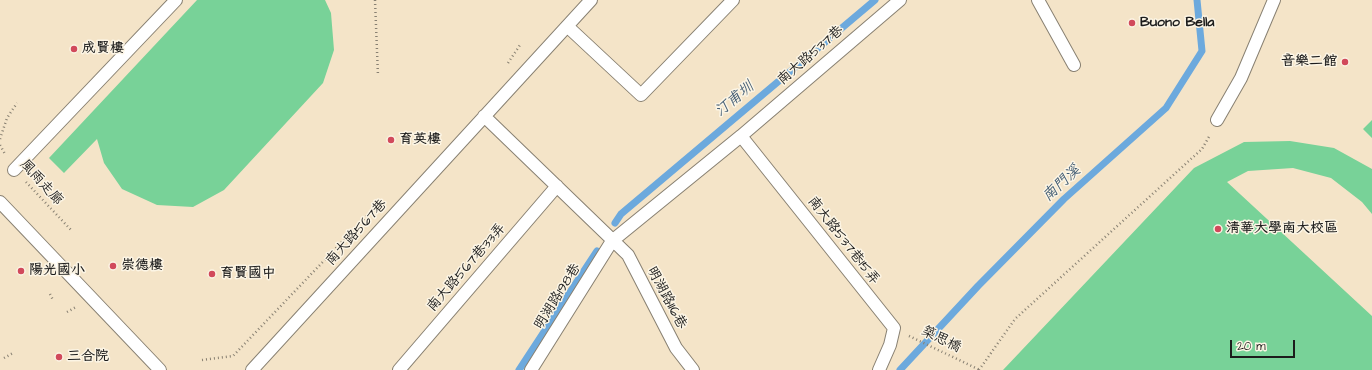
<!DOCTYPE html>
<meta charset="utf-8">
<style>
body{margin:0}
#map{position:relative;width:1372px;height:370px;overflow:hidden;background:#f4e4c8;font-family:"Architects Daughter",sans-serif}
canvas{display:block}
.scale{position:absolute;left:1230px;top:340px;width:65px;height:18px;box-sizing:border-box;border:2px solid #1c1c1c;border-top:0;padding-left:5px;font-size:12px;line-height:14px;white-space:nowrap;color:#1c1c1c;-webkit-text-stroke:3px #fcf5e5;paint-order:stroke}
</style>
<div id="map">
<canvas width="1372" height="370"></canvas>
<div class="scale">20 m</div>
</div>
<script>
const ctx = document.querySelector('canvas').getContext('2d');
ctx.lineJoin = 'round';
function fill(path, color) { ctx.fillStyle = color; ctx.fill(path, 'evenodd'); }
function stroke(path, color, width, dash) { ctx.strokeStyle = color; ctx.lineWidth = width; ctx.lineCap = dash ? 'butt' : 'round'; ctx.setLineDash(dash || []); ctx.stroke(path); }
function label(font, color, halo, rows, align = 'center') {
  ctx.font = font + ' "Architects Daughter","LXGW WenKai TC",sans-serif'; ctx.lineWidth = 3; ctx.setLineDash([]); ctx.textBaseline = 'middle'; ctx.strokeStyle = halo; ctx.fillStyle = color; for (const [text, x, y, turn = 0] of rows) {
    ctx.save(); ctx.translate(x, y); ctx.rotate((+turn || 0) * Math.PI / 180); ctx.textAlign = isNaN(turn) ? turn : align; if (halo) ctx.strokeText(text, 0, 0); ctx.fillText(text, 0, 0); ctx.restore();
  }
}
const green = new Path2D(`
 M197,0H325L331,13L334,50L323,83L224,190L193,207L157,205L122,189L104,163L97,139L64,173L49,158Z
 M1372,120V138L1363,129Z
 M1290,141L1334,148L1372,169V214L1362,202L1331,178L1293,168L1248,171L1227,182L1372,316V370H1003L1194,168L1244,142Z`);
const stream = new Path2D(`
 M615,223L621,214L875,0
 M519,370L597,251
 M900,370L978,286L1064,199L1166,108L1202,51L1197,0`);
const path = new Path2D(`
 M375,0L378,76
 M508,63L520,45
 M0,139L7,118L17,103
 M0,145L5,154
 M26,182L72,231
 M50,294L53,300
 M67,312L76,307
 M909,336L980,370
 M4,358L13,353
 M202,360L233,356L380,202
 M979,370L1015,319L1202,149L1210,135`);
const lane = new Path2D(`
 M1038,0L1074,65
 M567,26L641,95L733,0
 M484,116L628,255L676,348L693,370
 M1217,120L1241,78L1274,0
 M741,136L894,328L890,345L879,370
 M14,170L176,0
 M0,202L160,370
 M252,370L591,0
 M399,370L557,186
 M531,370L612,241L741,136L900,0`);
const markers = [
 [1132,23,4,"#d1495b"],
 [74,49,4,"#d1495b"],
 [1345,62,4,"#d1495b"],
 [391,140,4,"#d1495b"],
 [1218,229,4,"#d1495b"],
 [113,266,4,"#d1495b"],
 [21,271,4,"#d1495b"],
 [212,274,4,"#d1495b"],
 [59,357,4,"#d1495b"]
];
const poiNames = [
 ["Buono Bella",1140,23],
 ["成賢樓",82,49],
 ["音樂二館",1337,62,"right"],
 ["育英樓",399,140],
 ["清華大學南大校區",1226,229],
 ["崇德樓",121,266],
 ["陽光國小",29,271],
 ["育賢國中",220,274],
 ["三合院",67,357]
];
const streetNames = [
 ["南大路537巷",811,56,-41],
 ["風雨走廊",41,183,48],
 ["南大路567巷",357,233,-48],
 ["南大路537巷15弄",843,241,52],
 ["南大路567巷33弄",467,268,-49],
 ["明湖路198巷",558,297,-58],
 ["明湖路116巷",666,298,62],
 ["築思橋",941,340,26]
];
const waterNames = [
 ["汀甫圳",735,100,-40],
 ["南門溪",1062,184,-43]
];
fill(green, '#78d298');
stroke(stream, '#6ca9dd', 7);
stroke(lane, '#888072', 14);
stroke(path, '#888072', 2.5, [1, 3]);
stroke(lane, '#fff', 12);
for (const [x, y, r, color] of markers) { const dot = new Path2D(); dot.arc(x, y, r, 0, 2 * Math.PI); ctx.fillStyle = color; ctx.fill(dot); stroke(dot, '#fcf5e5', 1.5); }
label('bold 14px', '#1c1c1c', '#fcf5e5', poiNames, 'left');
label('14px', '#1c1c1c', '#fcf5e5', streetNames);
label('italic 15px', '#405b73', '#fcf5e5', waterNames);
</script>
